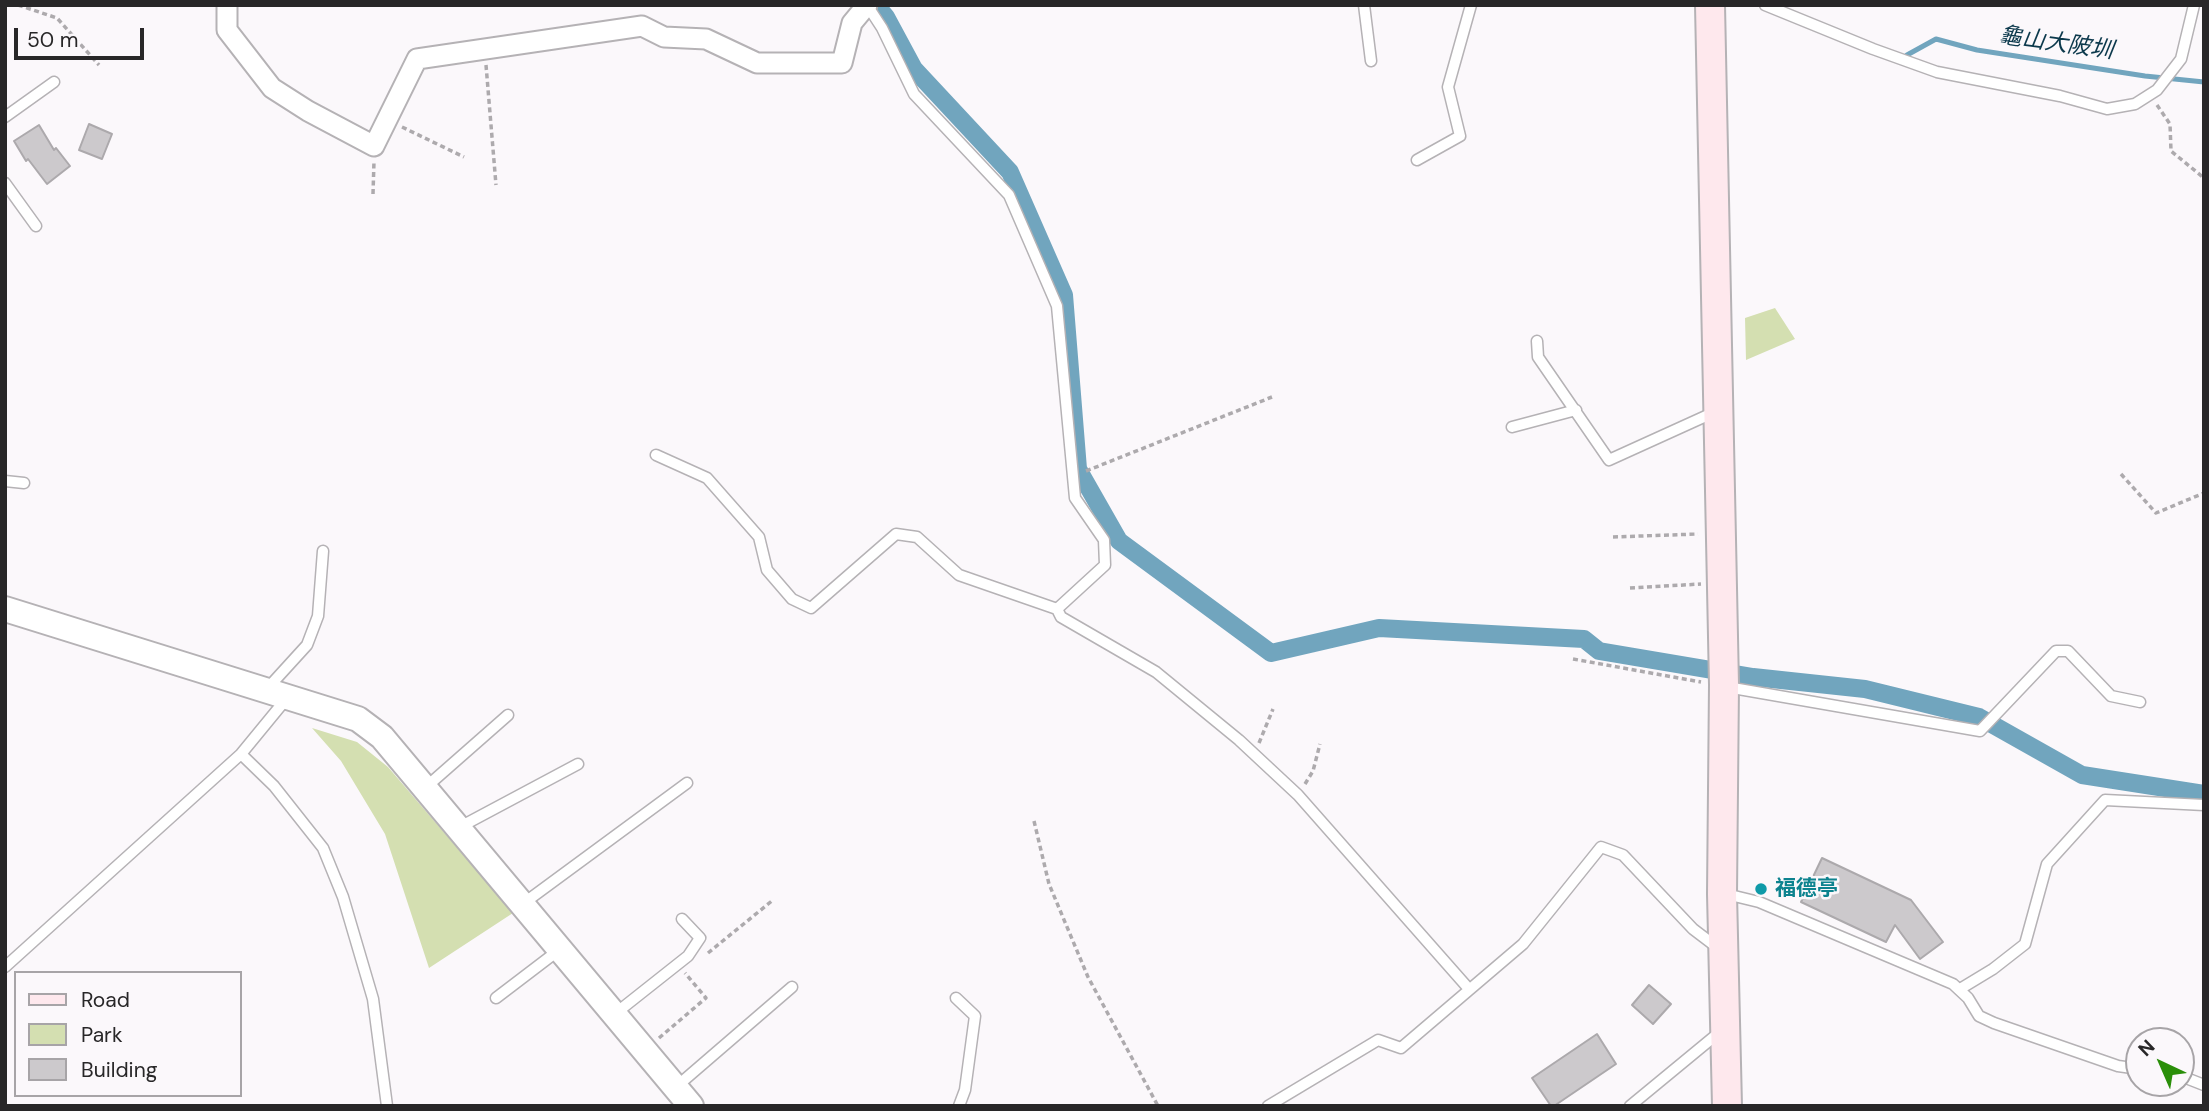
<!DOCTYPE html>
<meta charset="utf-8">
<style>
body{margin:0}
#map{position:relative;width:2209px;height:1111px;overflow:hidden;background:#fbf8fb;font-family:"DM Sans",sans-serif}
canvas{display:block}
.frame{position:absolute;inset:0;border:7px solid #282728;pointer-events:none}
.legend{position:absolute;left:14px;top:971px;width:228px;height:126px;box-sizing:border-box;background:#fbf8fb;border:2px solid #a7a4a7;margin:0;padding:9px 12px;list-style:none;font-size:21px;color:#282728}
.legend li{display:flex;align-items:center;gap:14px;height:35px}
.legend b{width:35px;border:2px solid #a7a4a7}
.north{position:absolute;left:2125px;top:1027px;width:70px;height:70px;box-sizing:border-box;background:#fbf8fb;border:2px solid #a7a4a7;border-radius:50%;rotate:316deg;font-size:19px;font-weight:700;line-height:28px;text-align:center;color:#282728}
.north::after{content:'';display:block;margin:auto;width:24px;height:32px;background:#2a8e09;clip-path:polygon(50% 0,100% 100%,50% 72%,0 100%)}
.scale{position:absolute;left:14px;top:28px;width:130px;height:32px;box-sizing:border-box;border:4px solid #282728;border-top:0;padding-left:9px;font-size:21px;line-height:24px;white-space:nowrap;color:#282728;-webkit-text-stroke:5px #fbf8fb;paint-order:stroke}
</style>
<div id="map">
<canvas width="2209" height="1111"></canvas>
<div class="frame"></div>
<ul class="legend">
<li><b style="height:9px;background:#fee8ed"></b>Road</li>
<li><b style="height:19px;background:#d4dfb1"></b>Park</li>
<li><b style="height:19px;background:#ccc9cc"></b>Building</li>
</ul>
<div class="north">N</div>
<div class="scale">50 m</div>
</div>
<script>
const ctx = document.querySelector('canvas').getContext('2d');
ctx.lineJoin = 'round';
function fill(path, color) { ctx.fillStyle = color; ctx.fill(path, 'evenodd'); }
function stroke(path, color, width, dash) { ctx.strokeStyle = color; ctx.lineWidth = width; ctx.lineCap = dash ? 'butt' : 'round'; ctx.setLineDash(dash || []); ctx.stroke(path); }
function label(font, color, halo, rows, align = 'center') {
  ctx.font = font + ' "DM Sans","Noto Sans TC",sans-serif'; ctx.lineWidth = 5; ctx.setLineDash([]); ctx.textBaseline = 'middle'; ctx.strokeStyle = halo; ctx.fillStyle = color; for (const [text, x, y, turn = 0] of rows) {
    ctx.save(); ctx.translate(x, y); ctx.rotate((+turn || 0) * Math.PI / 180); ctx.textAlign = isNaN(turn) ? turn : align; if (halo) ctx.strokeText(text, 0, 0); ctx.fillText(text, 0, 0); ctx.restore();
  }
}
const green = new Path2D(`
 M1775,308L1795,339L1746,360L1745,318Z
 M312,728L357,742L388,767L513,913L429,968L385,834L341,761Z`);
const stream = new Path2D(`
 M1907,55L1936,39L1977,50L2145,76L2204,82`);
const canal = new Path2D(`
 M876,5L886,17L914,69L1010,172L1064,295L1078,469L1119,541L1271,653L1379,628L1584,639L1599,651L1753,677L1865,689L1979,717L2082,775L2204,794`);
const building = new Path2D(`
 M89,124L112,134L102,159L79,150Z
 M39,125L54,150L56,148L70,166L47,184L28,159L26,161L14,141Z
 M1822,858L1911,900L1943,942L1920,959L1895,925L1886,942L1801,902Z
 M1649,985L1671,1004L1653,1024L1632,1005Z
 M1597,1034L1616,1064L1554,1106H1551L1532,1078Z`);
const path = new Path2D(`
 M18,5L57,18L99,65
 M486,65L496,185
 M2157,105L2170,124L2171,151L2204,178
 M402,127L464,157
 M373,194L374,161
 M1086,471L1272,397
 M2121,474L2156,513L2204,493
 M1613,537L1698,534
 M1630,588L1701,584
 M1573,659L1701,682
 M1259,743L1273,709
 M1305,784L1313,771L1320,744
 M1034,821L1049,884L1088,977L1158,1106
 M708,953L773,900
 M659,1038L706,998L685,973`);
const service = new Path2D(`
 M867,5L882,28L914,94L1009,195L1057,306L1075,498L1104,540L1105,565L1057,609L1061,617L1156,672L1239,740L1298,795L1469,989
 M1364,5L1371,61
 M1765,5L1873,49L1937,72L2060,96L2107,109L2135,104L2157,90L2181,59L2194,5
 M5,117L54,82
 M1417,160L1460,136L1448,87L1471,5
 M5,183L36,226
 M1537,341L1538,357L1609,460L1717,411
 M1512,427L1576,410
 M656,455L707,478L759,537L767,570L792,599L811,608L896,534L917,537L959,575L1057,609
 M5,481L24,483
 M1727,687L1980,731L2056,651H2068L2111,696L2140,702
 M266,690L307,645L318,616L323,551
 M241,754L274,786L323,848L343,897L373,999L387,1106
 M425,788L508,715
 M458,828L578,764
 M1726,894L1759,902L1953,984L1968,998L1979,1016L1994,1023L2118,1066L2139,1069
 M524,903L687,783
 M5,967L241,754L287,698
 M1960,989L1993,969L2025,944L2047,864L2105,800L2204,805
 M496,998L559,950
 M956,998L975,1016L965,1090L959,1106
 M616,1013L688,956L700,938L682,919
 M2181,1076L2204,1085
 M676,1087L792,987
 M1268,1106L1378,1040L1401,1048L1523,944L1601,847L1623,855L1693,929L1718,948
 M1630,1106L1721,1031`);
const minor = new Path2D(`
 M227,5V30L272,88L308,111L374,146L417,59L642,26L664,37L706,39L757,63H842L852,23L867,5`);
const tertiary = new Path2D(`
 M5,609L358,719L382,737L691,1106`);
const secondary = new Path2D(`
 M1710,5L1724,685L1722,894L1727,1106`);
const markers = [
 [1761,889,7,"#0f9aa8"]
];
const cultureNames = [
 ["福德亭",1775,889]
];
const waterNames = [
 ["龜山大陂圳",2056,44,8]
];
fill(green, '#d4dfb1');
stroke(stream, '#71a5be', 5);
stroke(canal, '#71a5be', 18);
fill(building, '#ccc9cc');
stroke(building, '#aca9ac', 2);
stroke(service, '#b5b2b5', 13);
stroke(minor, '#b5b2b5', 23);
stroke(tertiary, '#b5b2b5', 28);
stroke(secondary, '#b5b2b5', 32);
stroke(path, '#adaaad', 3.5, [5, 3.5]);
stroke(service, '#fff', 10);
stroke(minor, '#fff', 19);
stroke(tertiary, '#fff', 24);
stroke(secondary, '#fee8ed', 28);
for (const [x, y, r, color] of markers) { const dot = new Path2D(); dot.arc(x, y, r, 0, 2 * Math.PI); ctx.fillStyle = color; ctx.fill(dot); stroke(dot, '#fbf8fb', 2.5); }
label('bold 21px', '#0d838f', '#fbf8fb', cultureNames, 'left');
label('italic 23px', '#0c394c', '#fbf8fb', waterNames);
</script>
